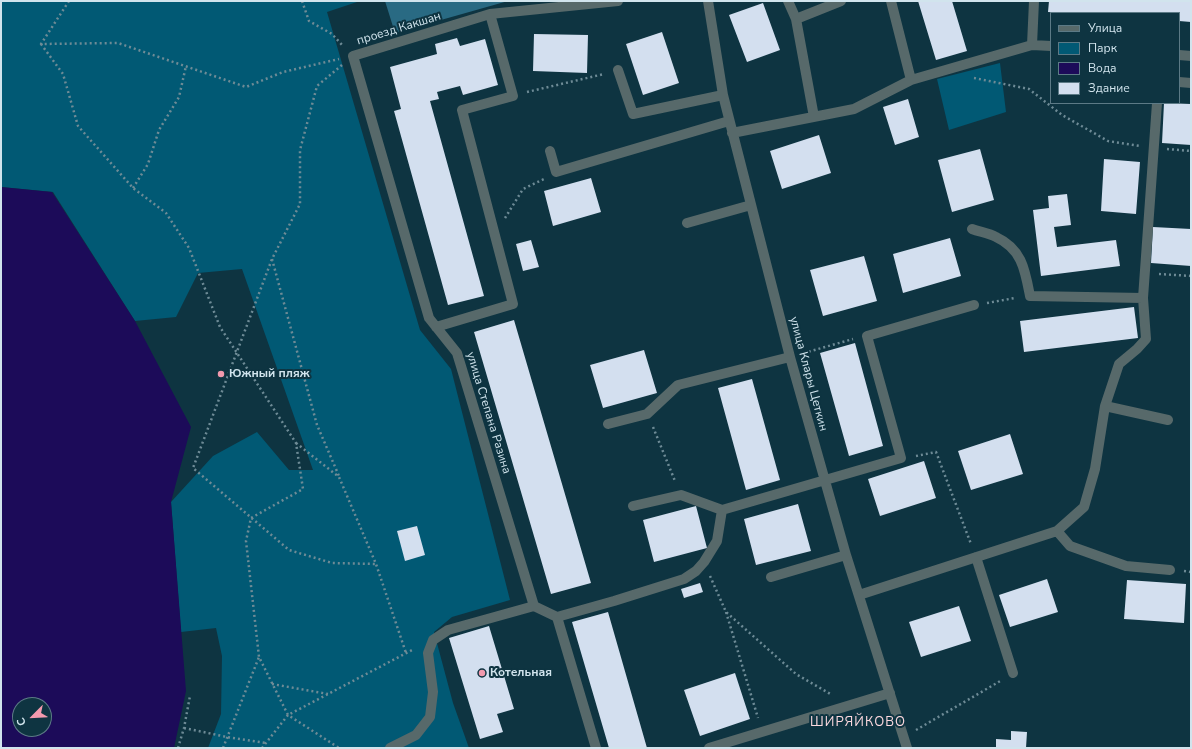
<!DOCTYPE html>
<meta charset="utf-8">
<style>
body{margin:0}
#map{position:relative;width:1192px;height:749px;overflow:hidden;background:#0e3441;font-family:"Nunito Sans",sans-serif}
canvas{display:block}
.frame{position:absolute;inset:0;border:2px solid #d1e4ed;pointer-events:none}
.legend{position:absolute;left:1050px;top:12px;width:130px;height:92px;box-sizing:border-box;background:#0e3441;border:1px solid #5c7a86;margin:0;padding:5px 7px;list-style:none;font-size:12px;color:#d1e4ed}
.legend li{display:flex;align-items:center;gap:8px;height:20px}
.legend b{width:20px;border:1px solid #5c7a86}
.north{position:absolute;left:12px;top:697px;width:40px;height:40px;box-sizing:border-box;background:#0e3441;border:1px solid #5c7a86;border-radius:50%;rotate:246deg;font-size:11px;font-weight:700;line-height:16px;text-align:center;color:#d1e4ed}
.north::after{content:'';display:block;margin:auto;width:14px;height:18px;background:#f29aae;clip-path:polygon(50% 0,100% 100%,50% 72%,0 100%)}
</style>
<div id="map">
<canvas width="1192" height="749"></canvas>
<div class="frame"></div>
<ul class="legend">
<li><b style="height:5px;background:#57696a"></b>Улица</li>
<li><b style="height:11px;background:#015974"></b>Парк</li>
<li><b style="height:11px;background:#1c0b59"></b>Вода</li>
<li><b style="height:11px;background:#d3dfef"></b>Здание</li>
</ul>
<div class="north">С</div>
</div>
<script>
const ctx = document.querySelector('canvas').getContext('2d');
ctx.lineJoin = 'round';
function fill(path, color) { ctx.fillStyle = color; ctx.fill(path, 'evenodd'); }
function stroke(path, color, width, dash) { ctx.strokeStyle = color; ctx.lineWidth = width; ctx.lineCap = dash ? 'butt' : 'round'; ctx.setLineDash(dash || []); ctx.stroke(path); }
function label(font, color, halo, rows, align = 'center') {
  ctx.font = font + ' "Nunito Sans",sans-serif'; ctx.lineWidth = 4; ctx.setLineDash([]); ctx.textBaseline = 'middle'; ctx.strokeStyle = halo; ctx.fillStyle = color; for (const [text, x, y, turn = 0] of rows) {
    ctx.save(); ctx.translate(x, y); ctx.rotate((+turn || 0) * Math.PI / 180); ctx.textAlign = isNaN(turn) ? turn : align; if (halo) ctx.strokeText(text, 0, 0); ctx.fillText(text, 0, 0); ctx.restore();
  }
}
const green = new Path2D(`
 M1,1H360L327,12L420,330L451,369L510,600L452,617L434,632L453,703L469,748H208L221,714L222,656L216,628L181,632L171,502L213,456L257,432L289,470H313L242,269L198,273L176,317L135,321L53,192L1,187Z
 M1000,63L1006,112L949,130L937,79Z`);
const forest = new Path2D(`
 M385,1H508L395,33Z`);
const water = new Path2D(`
 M1,187L52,192L135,321L191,427L171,502L186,691L174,748H1ZM20,705H44V729H20Z`);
const building = new Path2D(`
 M918,1H952L967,51L936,60Z
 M1049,1H1191V22L1179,21V13H1064L1048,12Z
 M763,3L780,50L747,62L729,15Z
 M662,32L679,83L643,95L626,44Z
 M534,34L588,35L587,73L533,71Z
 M457,38L460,46L485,39L498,85L463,95L460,86L437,92L439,99L430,101L484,296L448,305L394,111L401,109L390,67L437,54L435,44Z
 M908,99L919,137L895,145L883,107Z
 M1164,103L1191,104V145L1162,143Z
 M819,135L831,173L782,189L770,151Z
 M980,149L994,200L952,212L938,160Z
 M1104,159L1140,162L1136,214L1101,211Z
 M591,178L601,212L553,226L544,191Z
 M1067,194L1071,225L1054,227L1057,247L1116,240L1120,266L1041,276L1033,210L1049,208L1048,196Z
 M1153,227L1191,229V266L1151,263Z
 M950,238L961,276L903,293L893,254Z
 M531,240L539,267L523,271L516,244Z
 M864,256L877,301L823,316L810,270Z
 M1134,307L1138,338L1024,352L1020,321Z
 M514,320L591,583L551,594L474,332Z
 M855,343L883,446L849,456L820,353Z
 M644,350L657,393L603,408L590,365Z
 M752,379L780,480L746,490L718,388Z
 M1010,434L1023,474L971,490L958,451Z
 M924,461L936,498L880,516L868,479Z
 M798,504L811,551L756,565L744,519Z
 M696,506L707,548L654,562L643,520Z
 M417,526L425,555L405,561L397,531Z
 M1047,579L1058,612L1010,627L999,595Z
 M1127,580L1186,584L1184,623L1124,619Z
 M700,583L703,592L684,598L681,589Z
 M959,606L971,641L921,657L909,622Z
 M608,612L647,748H609L572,622Z
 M489,626L514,709L497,714L503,732L480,739L449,638Z
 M735,673L750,719L700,736L684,690Z
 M1011,731L1027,732L1026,748H996V739L1011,740Z`);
const path = new Path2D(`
 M69,1L41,44L118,43L246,87L283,72L339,59
 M302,1L309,21L332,34L343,46
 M41,44L63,74L78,126L133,188L166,213L189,248L220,327L296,443L303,489L251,518L246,541L259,657L288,715L414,649
 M342,65L317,86L300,150V204L272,259L193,468L289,550L332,563L376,564
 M974,78L1029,89L1062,115L1108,141L1140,146
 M527,92L604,74
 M1167,149L1191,151
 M133,188L148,164L159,130L179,97L186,66
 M505,218L523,189L544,179
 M272,259L317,425L339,476
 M1159,274L1191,276
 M987,303L1015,298
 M804,353L853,339
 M653,427L675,481
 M296,443L339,477L376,564L406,653
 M916,456L936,452L971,544
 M1184,571L1191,572
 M710,576L726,612L796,674L832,695
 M726,612L758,718
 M272,684L328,694
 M184,728L227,737L266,743
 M916,730L1002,680
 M178,748L184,728L190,696
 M223,748L259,657
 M262,748L288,715L339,748`);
const minor = new Path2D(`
 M708,1L723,95L790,357L846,555L907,748
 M788,1L796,19L814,117
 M891,1L911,80
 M796,19L841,1
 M1032,45L1034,1
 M1179,55L1191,56
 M618,70L633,114L723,95
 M1179,82L1191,83
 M732,133L854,109L911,80L1032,45L1051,46
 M550,151L556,172L729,121
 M687,223L751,205
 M972,229C980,232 989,233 996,237C1022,249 1025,270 1030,296L1143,298
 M436,327L513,304L462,110L513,96L490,14
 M1105,406L1168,420
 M608,424L647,414L678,385L790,357
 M633,506L681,495L722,510
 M1057,531L1070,546L1126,566L1170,570
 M976,557L1013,673
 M771,577L846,555
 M859,595L1057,531L1084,507L1095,469L1105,406L1119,364L1137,349L1146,339L1143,298L1157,103
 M557,617L614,601L684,579L696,571L704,562L717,541L722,510L901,458L867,336L974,305
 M390,748L416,735L430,717L433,692L428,653L433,640L448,630L534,606
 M596,748L557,617L534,606L457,353L429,318L353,56L490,14L618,1
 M709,748L890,693`);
const markers = [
 [221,374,4,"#f29aae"],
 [482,673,4,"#f29aae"]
];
const streetNames = [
 ["проезд Какшан",399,29,-17],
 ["улица Клары Цеткин",808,374,75],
 ["улица Степана Разина",488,413,73]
];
const poiNames = [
 ["Южный пляж",229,374],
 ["Котельная",490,673]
];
const neighbourhoodNames = [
 ["ШИРЯЙКОВО",858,723]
];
fill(green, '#015974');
fill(forest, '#296a83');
fill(water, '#1c0b59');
fill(building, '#d3dfef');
stroke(path, '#6e8b96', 2.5, [2, 3]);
stroke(minor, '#57696a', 10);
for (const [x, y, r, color] of markers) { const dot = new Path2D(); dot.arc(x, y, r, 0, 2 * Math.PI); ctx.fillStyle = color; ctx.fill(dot); stroke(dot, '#0e3441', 1.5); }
label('12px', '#d1e4ed', '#0e3441', streetNames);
label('bold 12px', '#d1e4ed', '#0e3441', poiNames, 'left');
ctx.letterSpacing = '1px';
label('13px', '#fcd9df', '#0e3441', neighbourhoodNames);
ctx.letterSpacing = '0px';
</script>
